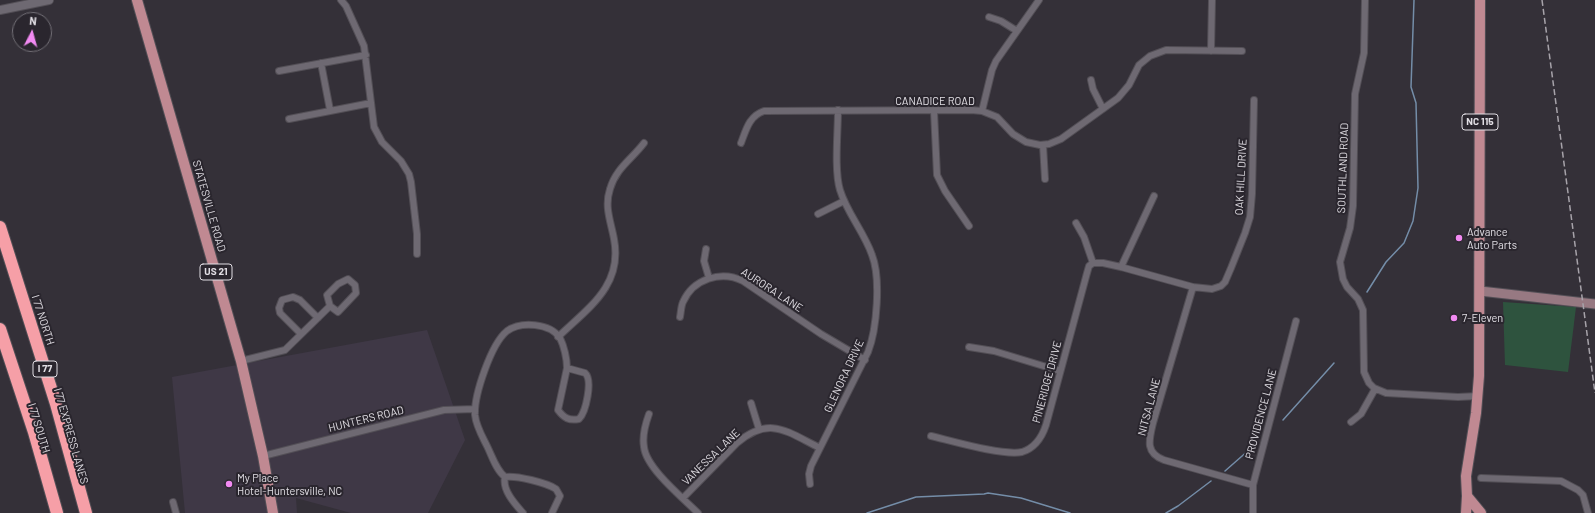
<!DOCTYPE html>
<style>
body{margin:0}
#map{position:relative;width:1595px;height:513px;overflow:hidden;background:#343038;font-family:Barlow,sans-serif}
canvas{display:block}
.north{position:absolute;left:12px;top:12px;width:40px;height:40px;box-sizing:border-box;background:#2a262e;border:1px solid #737077;border-radius:50%;rotate:6deg;font-size:11px;font-weight:700;line-height:16px;text-align:center;color:#e1dee4}
.north::after{content:'';display:block;margin:auto;width:14px;height:18px;background:#f28af2;clip-path:polygon(50% 0,100% 100%,50% 72%,0 100%)}
</style>
<div id="map">
<canvas width="1595" height="513"></canvas>
<div class="north">N</div>
</div>
<script>
const ctx = document.querySelector('canvas').getContext('2d');
ctx.lineJoin = 'round';
function fill(path, color) { ctx.fillStyle = color; ctx.fill(path, 'evenodd'); }
function stroke(path, color, width, dash) { ctx.strokeStyle = color; ctx.lineWidth = width; ctx.lineCap = dash ? 'butt' : 'round'; ctx.setLineDash(dash || []); ctx.stroke(path); }
function label(font, color, halo, rows, align = 'center') {
  ctx.font = font + ' Barlow,sans-serif'; ctx.lineWidth = 4; ctx.setLineDash([]); ctx.textBaseline = 'middle'; ctx.strokeStyle = halo; ctx.fillStyle = color; for (const [text, x, y, turn = 0] of rows) {
    ctx.save(); ctx.translate(x, y); ctx.rotate((+turn || 0) * Math.PI / 180); ctx.textAlign = isNaN(turn) ? turn : align; if (halo) ctx.strokeText(text, 0, 0); ctx.fillText(text, 0, 0); ctx.restore();
  }
}
const built = new Path2D(`
 M427,330L465,440L428,513H351L296,498L297,513H185L172,377Z`);
const green = new Path2D(`
 M1503,302L1576,307L1568,372L1505,365Z`);
const stream = new Path2D(`
 M1367,292L1386,262L1404,243L1413,221L1418,188L1416,103L1411,87L1414,0
 M1283,420L1334,363
 M1225,471L1258,442
 M867,513L916,497L984,494L988,493L1021,498L1070,513
 M1166,513L1178,506L1211,481`);
const minor = new Path2D(`
 M341,0L346,6L364,46L374,127L382,142L401,161L409,174L411,182L417,234V254
 M1365,0L1364,53L1355,94L1353,206L1350,228L1340,262L1343,279L1347,287L1358,299L1363,310L1364,372L1369,383L1374,388L1386,393L1458,397L1478,396
 M989,17L1001,21L1017,31
 M1211,51L1212,0
 M321,63L330,110
 M279,71L366,55
 M1091,80L1093,89L1103,109
 M934,111L937,175L945,191L969,226
 M982,111L992,70L996,61L1039,0
 M289,119L371,103
 M741,143C746,130 749,116 764,111L971,110L982,111L997,117L1013,134L1026,142L1040,145L1049,144L1061,139L1118,98L1129,85L1139,65L1150,56L1166,50L1242,51
 M1043,145L1045,179
 M818,214L844,201
 M1076,223L1084,237L1093,263
 M706,249L704,261L709,278
 M1093,263H1103L1121,267L1193,287L1212,289L1221,286L1225,282L1231,268L1245,233L1250,217L1252,194L1254,100
 M1121,267L1154,196
 M1193,287L1153,423C1149,440 1145,453 1164,460L1253,485
 M680,317C681,312 681,306 683,302C693,279 721,270 743,281L821,334L865,360
 M301,334L280,313L279,308L282,300L293,297L300,300L318,318
 M558,337C588,308 623,286 614,239C611,222 604,207 610,189C616,168 632,159 644,143
 M969,347L994,351L1060,371
 M241,361L285,350L330,306L338,312L356,293L355,285L348,279L338,284L327,295L330,306
 M567,368L585,373C593,380 586,412 579,419C569,421 564,418 558,410Z
 M751,403L759,429
 M649,414C645,425 642,436 644,447C646,468 683,498 698,513
 M1351,422L1361,414L1375,389
 M931,436C952,441 1003,456 1022,452C1035,448 1042,437 1046,425L1087,273L1089,266L1093,263
 M263,456L444,410L475,409
 M505,477C496,470 492,456 487,446C482,436 476,426 475,415C474,395 491,344 507,331C521,321 550,323 560,338C564,346 567,359 567,368
 M1481,478L1561,481L1578,490L1583,495L1588,513
 M810,484L809,474L811,466L868,352C877,329 881,278 872,255C864,232 847,213 840,190C834,170 838,132 838,110
 M683,498L737,443C770,415 787,432 820,448
 M173,502L176,513
 M523,513C515,504 502,490 505,477C516,475 547,483 556,489L560,496L552,513
 M1253,513V485L1296,321`);
const tertiary = new Path2D(`
 M0,10L49,0`);
const secondary = new Path2D(`
 M1480,291L1595,304`);
const primary = new Path2D(`
 M137,0L241,361L263,456L273,513
 M1467,496L1481,513
 M1466,513L1467,496L1466,476L1476,413L1479,376L1480,0`);
const motorway = new Path2D(`
 M0,227L56,404L86,513
 M0,329L34,432L57,513`);
const rail = new Path2D(`
 M1542,0L1595,393`);
const markers = [
 [1459,238,4,"#f28af2"],
 [1454,318,4,"#f28af2"],
 [229,484,4,"#f28af2"]
];
const shields = [
 [1480,122,36],
 [216,272,32],
 [45,369,24]
];
const shieldNames = [
 ["NC 115",1480,122],
 ["US 21",216,272],
 ["I 77",45,369]
];
const streetNames = [
 ["CANADICE ROAD",935,101],
 ["SOUTHLAND ROAD",1343,168,-88],
 ["OAK HILL DRIVE",1241,177,-87],
 ["STATESVILLE ROAD",209,206,74],
 ["AURORA LANE",772,290,33],
 ["I 77 NORTH",43,320,72],
 ["GLENORA DRIVE",844,376,-65],
 ["PINERIDGE DRIVE",1047,382,-75],
 ["NITSA LANE",1149,407,-75],
 ["PROVIDENCE LANE",1261,414,-75],
 ["HUNTERS ROAD",366,419,-14],
 ["I 77 SOUTH",39,428,73],
 ["I 77 EXPRESS LANES",71,436,74],
 ["VANESSA LANE",711,457,-44]
];
const poiNames = [
 ["Advance",1467,232],
 ["Auto Parts",1467,245],
 ["7-Eleven",1462,318],
 ["My Place",237,478],
 ["Hotel-Huntersville, NC",237,491]
];
fill(built, '#3f3846');
fill(green, '#2e533e');
stroke(stream, '#748da8', 1.5);
stroke(minor, '#534f56', 8);
stroke(tertiary, '#534f56', 10);
stroke(secondary, '#534f56', 11);
stroke(primary, '#534f56', 12);
stroke(motorway, '#534f56', 14);
stroke(minor, '#6e6972', 6);
stroke(tertiary, '#6e6972', 8);
stroke(secondary, '#977982', 9);
stroke(primary, '#c08992', 10);
stroke(motorway, '#f69fa7', 12);
stroke(rail, '#a7a3aa', 1.5, [6, 3]);
for (const [x, y, r, color] of markers) { const dot = new Path2D(); dot.arc(x, y, r, 0, 2 * Math.PI); ctx.fillStyle = color; ctx.fill(dot); stroke(dot, '#2a262e', 1.5); }
for (const [x, y, w] of shields) { const box = new Path2D(); box.roundRect(x - w / 2, y - 8, w, 16, 3); ctx.fillStyle = '#2a262e'; ctx.fill(box); stroke(box, '#e1dee4', 1); }
label('bold 10px', '#e1dee4', null, shieldNames);
label('11px', '#e1dee4', '#2a262e', streetNames);
label('11px', '#e1dee4', '#2a262e', poiNames, 'left');
</script>
